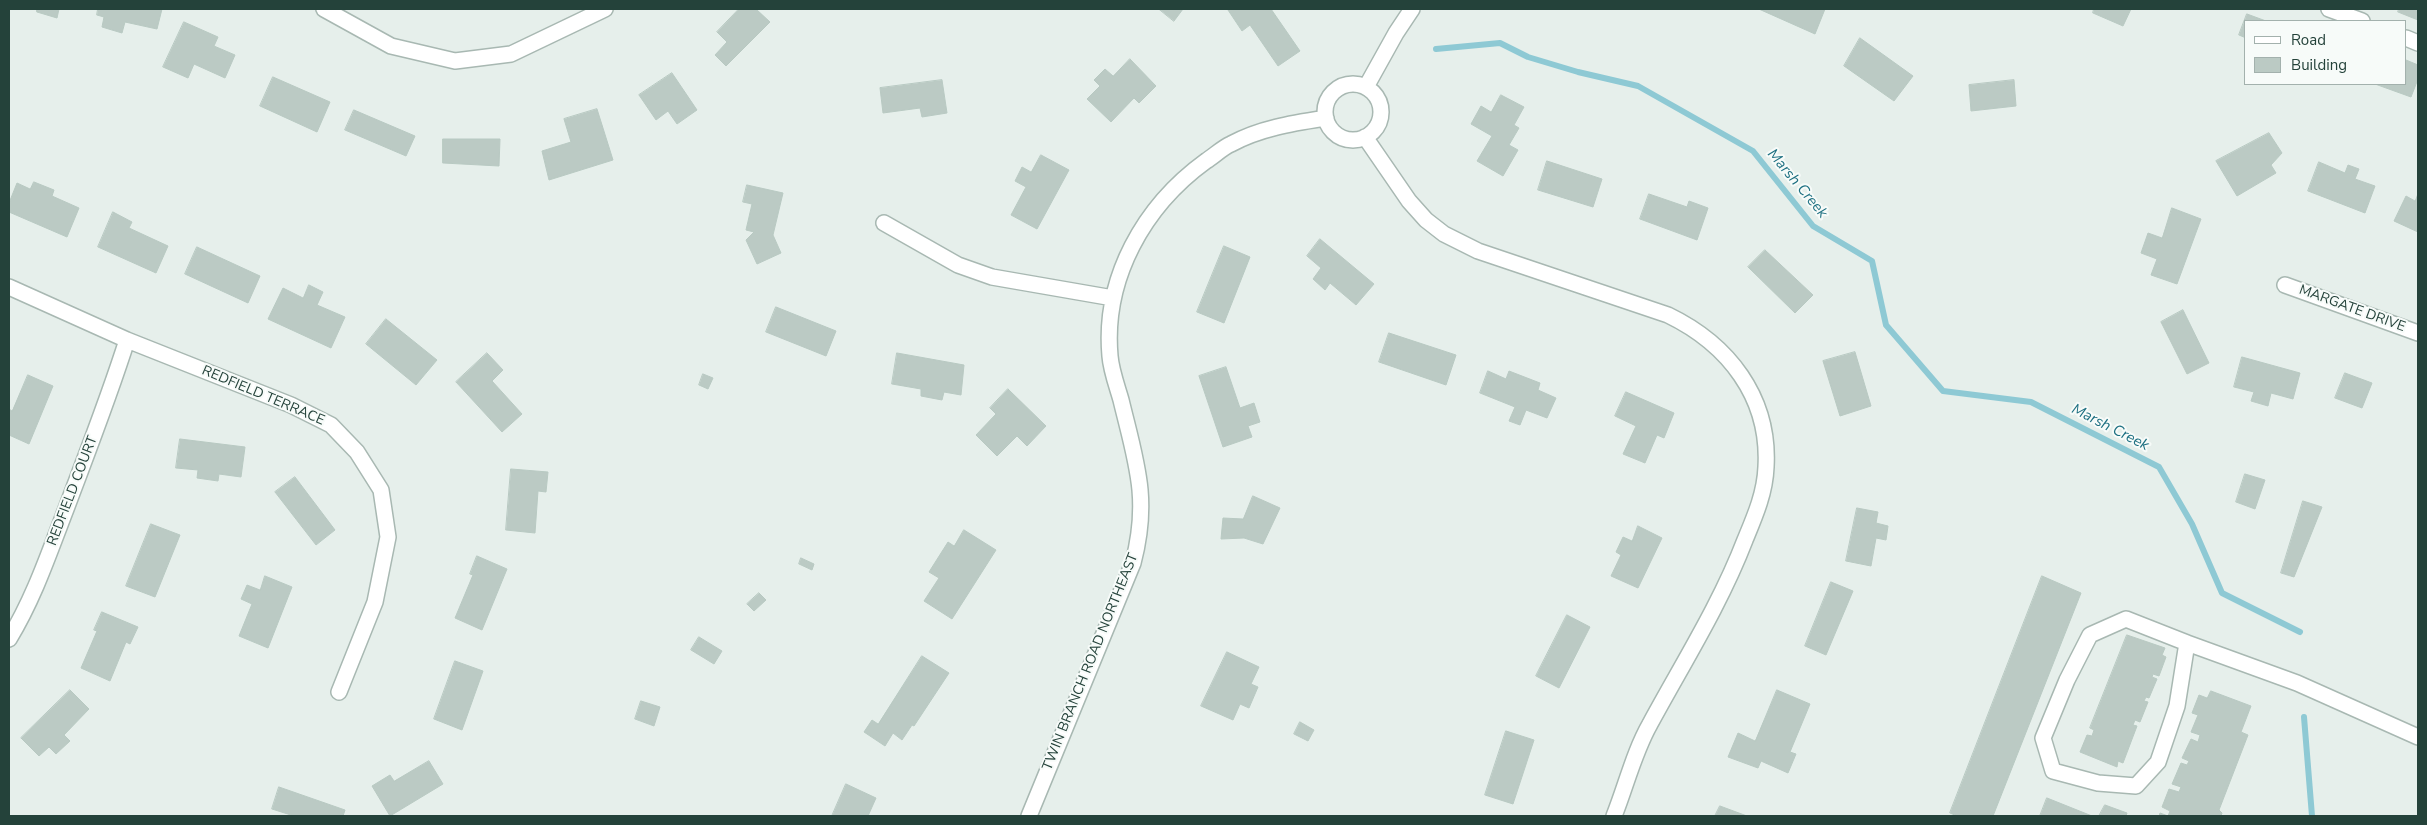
<!DOCTYPE html>
<style>
body{margin:0}
#map{position:relative;width:2427px;height:825px;overflow:hidden;background:#e6efeb;font-family:"Nunito Sans",sans-serif}
canvas{display:block}
.frame{position:absolute;inset:0;border:10px solid #24423a;pointer-events:none}
.legend{position:absolute;left:2244px;top:20px;width:162px;height:65px;box-sizing:border-box;background:#f7fbf9;border:1px solid #a3b1ad;margin:0;padding:6px 9px;list-style:none;font-size:15px;color:#24423a}
.legend li{display:flex;align-items:center;gap:10px;height:25px}
.legend b{width:25px;border:1px solid #a3b1ad}
</style>
<div id="map">
<canvas width="2427" height="825"></canvas>
<div class="frame"></div>
<ul class="legend">
<li><b style="height:6px;background:#fff"></b>Road</li>
<li><b style="height:14px;background:#bbcac4"></b>Building</li>
</ul>
</div>
<script>
const ctx = document.querySelector('canvas').getContext('2d');
ctx.lineJoin = 'round';
function stroke(path, color, width, dash) { ctx.strokeStyle = color; ctx.lineWidth = width; ctx.lineCap = dash ? 'butt' : 'round'; ctx.setLineDash(dash || []); ctx.stroke(path); }
function fill(path, color) { ctx.fillStyle = color; ctx.fill(path, 'evenodd'); }
function label(font, color, halo, rows, align = 'center') {
  ctx.font = font + ' "Nunito Sans",sans-serif'; ctx.lineWidth = 4; ctx.setLineDash([]); ctx.textBaseline = 'middle'; ctx.strokeStyle = halo; ctx.fillStyle = color; for (const [text, x, y, turn = 0] of rows) {
    ctx.save(); ctx.translate(x, y); ctx.rotate((+turn || 0) * Math.PI / 180); ctx.textAlign = isNaN(turn) ? turn : align; if (halo) ctx.strokeText(text, 0, 0); ctx.fillText(text, 0, 0); ctx.restore();
  }
}
const stream = new Path2D(`
 M1436,49L1500,43L1528,57L1578,72L1638,86L1753,151L1813,226L1872,261L1886,325L1943,391L2031,402L2159,467L2192,524L2222,593L2300,632
 M2304,717L2312,816`);
const building = new Path2D(`
 M37,9H59L57,18L37,12Z
 M98,9H162L157,29L125,22L122,33L102,27L104,17L97,15Z
 M739,9H756L770,22L726,66L715,55L727,42L717,32Z
 M1159,9H1183L1174,21Z
 M1230,9H1271L1300,51L1278,66L1250,25L1242,31L1228,10Z
 M1762,9H1825L1815,34L1761,10Z
 M2094,9H2131L2123,26L2093,13Z
 M2399,9H2418V20L2398,12Z
 M2247,14L2266,21H2246V38L2239,35Z
 M184,22L218,37L214,46L235,55L225,78L194,64L188,78L163,67Z
 M1860,38L1913,76L1894,101L1844,66Z
 M1130,59L1156,86L1139,103L1134,98L1111,122L1087,99L1100,86L1094,80L1105,69L1113,76Z
 M2406,60L2418,65V79L2411,97L2375,84H2406Z
 M672,73L697,110L677,124L668,111L656,120L639,95Z
 M273,77L330,102L317,132L260,106Z
 M942,80L947,113L922,117L920,108L883,113L880,88Z
 M2014,80L2016,106L1971,111L1969,85Z
 M1501,95L1524,107L1514,125L1519,128L1509,145L1518,150L1503,176L1477,161L1492,136L1471,124L1481,106L1491,112Z
 M597,109L613,160L549,180L542,151L571,142L564,119Z
 M354,110L415,136L406,156L345,130Z
 M2269,133L2282,153L2271,165L2276,173L2237,196L2216,161Z
 M443,139H500L499,166L443,163Z
 M1041,155L1069,170L1037,229L1011,215L1026,187L1015,181L1022,167L1031,172Z
 M1547,161L1602,179L1593,207L1538,190Z
 M2319,162L2345,173L2348,165L2359,169L2355,179L2375,186L2365,213L2308,191Z
 M34,182L54,190L52,196L79,208L67,237L9,212V203L17,183L30,189Z
 M747,185L783,193L773,235L781,253L757,264L746,240L754,232L746,230L752,204L743,202Z
 M1649,194L1687,207L1689,201L1708,208L1697,240L1640,219Z
 M2418,194V232L2394,221L2406,196L2415,201Z
 M2172,208L2201,219L2177,284L2151,275L2157,259L2141,253L2148,233L2162,238Z
 M113,212L132,222L129,228L168,246L156,273L98,247Z
 M1320,239L1374,284L1356,305L1330,283L1325,290L1313,279L1321,268L1307,256Z
 M1224,246L1250,257L1224,323L1197,312Z
 M197,247L260,276L248,303L185,274Z
 M1765,250L1813,295L1795,313L1748,267Z
 M309,285L323,292L317,305L345,317L331,348L268,319L283,288L303,298Z
 M776,307L836,331L826,356L766,332Z
 M2183,310L2209,363L2187,374L2161,322Z
 M386,319L437,360L416,385L366,344Z
 M1389,333L1456,355L1446,385L1379,362Z
 M1855,352L1871,406L1840,416L1823,361Z
 M487,353L503,370L492,381L522,414L502,432L456,382Z
 M897,353L964,365L961,395L944,392L942,400L921,396V389L892,384Z
 M2242,357L2300,373L2293,399L2271,393L2268,406L2251,401L2254,392L2234,387Z
 M1226,367L1240,408L1254,403L1260,422L1248,426L1252,437L1223,447L1199,376Z
 M1488,371L1506,379L1509,371L1540,383L1538,390L1556,398L1547,418L1526,410L1520,425L1509,421L1515,407L1480,393Z
 M2345,373L2372,383L2362,408L2335,398Z
 M703,374L713,378L708,389L699,385Z
 M28,375L53,386L29,444L9,435V409L12,411Z
 M1008,389L1046,426L1027,446L1017,436L997,456L976,435L996,414L990,408Z
 M1626,392L1674,413L1664,438L1657,435L1645,463L1623,454L1636,426L1615,416Z
 M180,439L245,447L241,477L219,474L218,481L197,478L198,470L176,468Z
 M511,469L548,472L546,492L538,491L535,533L506,530Z
 M2245,474L2265,480L2255,509L2236,502Z
 M295,477L335,530L316,545L275,492Z
 M1253,496L1280,508L1263,544L1244,538L1221,539L1223,518L1243,519Z
 M2303,501L2322,507L2294,577L2281,573Z
 M1857,508L1878,512L1876,523L1888,526L1886,540L1876,538L1871,566L1846,561Z
 M151,524L180,535L155,597L126,586Z
 M1638,526L1662,538L1638,588L1611,576L1621,555L1616,552L1623,537L1632,541Z
 M964,530L996,550L952,619L924,601L939,578L929,572L948,542L954,546Z
 M477,556L507,569L482,630L455,618L473,575L470,574Z
 M801,558L814,564L812,570L799,564Z
 M265,576L292,587L268,648L239,636L252,604L241,599L247,585L260,590Z
 M2042,576L2081,593L1993,816H1957L1950,813Z
 M1831,582L1853,591L1826,655L1805,646Z
 M759,593L766,600L754,611L747,604Z
 M102,612L138,627L130,644L126,642L110,681L81,668L97,631L94,630Z
 M1567,615L1590,627L1559,688L1536,676Z
 M2127,635L2165,648L2162,655L2166,657L2159,676L2153,674L2152,677L2157,679L2149,698L2146,697L2144,701L2148,702L2140,722L2135,720L2133,725L2137,726L2123,763L2118,761L2117,767L2080,752L2087,735L2092,736L2094,730L2090,728Z
 M699,637L722,651L714,664L691,650Z
 M1227,652L1259,667L1251,684L1258,687L1249,708L1240,704L1233,720L1201,706Z
 M922,656L949,673L914,726L912,725L902,740L893,733L885,746L864,732L872,720L878,724Z
 M455,661L483,671L462,730L434,719Z
 M70,690L89,709L64,735L70,741L56,754L49,747L39,756L21,738Z
 M1777,690L1810,704L1790,752L1796,754L1788,773L1761,761L1758,768L1728,757L1738,733L1755,741Z
 M2211,691L2251,706L2241,732L2248,735L2219,810L2222,813L2221,816H2159L2160,813L2168,816L2170,811L2162,807L2169,789L2179,792L2181,787L2172,784L2181,763L2187,765L2189,761L2182,758L2191,739L2198,742L2200,735L2191,732L2198,715L2192,713L2199,695L2207,698Z
 M641,701L660,707L654,726L635,719Z
 M1300,722L1314,730L1308,741L1294,734Z
 M1506,731L1534,740L1513,804L1485,795Z
 M429,761L443,784L390,816L372,786L390,775L394,781Z
 M846,784L876,798L868,816H832Z
 M279,787L345,810L343,816H294L272,809Z
 M2047,798L2092,816H2040Z
 M2105,805L2127,813L2126,816H2099Z
 M1720,806L1747,816H1715Z`);
const street = new Path2D(`
 M324,9L391,46L455,61L511,54L605,9
 M2329,9L2362,21
 M2406,38L2418,43
 M1325 112a28 28 0 1 1 56 0a28 28 0 1 1-56 0Z
 M1366,87L1396,33L1412,9
 M1365,137L1409,201L1426,220L1444,234L1478,251L1668,315C1728,344 1770,397 1766,467C1765,493 1755,516 1745,540C1720,605 1683,663 1650,724C1634,752 1626,786 1614,816
 M884,223L958,265L992,277L1113,298
 M2285,285L2418,333
 M9,287L127,340L291,405L331,425L357,452L381,490L388,537L375,602L339,692
 M2126,619L2187,643L2177,706L2158,762L2136,786L2098,783L2053,771L2043,738L2067,680L2090,635Z
 M9,639C34,598 49,553 66,509C87,453 109,397 127,340
 M2187,643L2297,683L2418,737
 M1029,816L1133,563C1150,499 1136,462 1121,400C1117,386 1111,370 1110,356C1103,278 1144,206 1206,161C1214,156 1222,148 1231,144C1260,128 1294,123 1326,118`);
const streetNames = [
 ["MARGATE DRIVE",2352,309,20],
 ["REDFIELD TERRACE",263,396,23],
 ["REDFIELD COURT",73,491,-69],
 ["TWIN BRANCH ROAD NORTHEAST",1091,662,-68]
];
const waterNames = [
 ["Marsh Creek",1797,184,50],
 ["Marsh Creek",2110,428,27]
];
stroke(stream, '#8ec9d4', 6);
fill(building, '#bbcac4');
stroke(building, '#b8c9c2', 1);
stroke(street, '#a8b8b2', 18);
stroke(street, '#fff', 15);
label('14px', '#24423a', '#f7fbf9', streetNames);
label('italic 15px', '#1c6f80', '#f7fbf9', waterNames);
</script>
